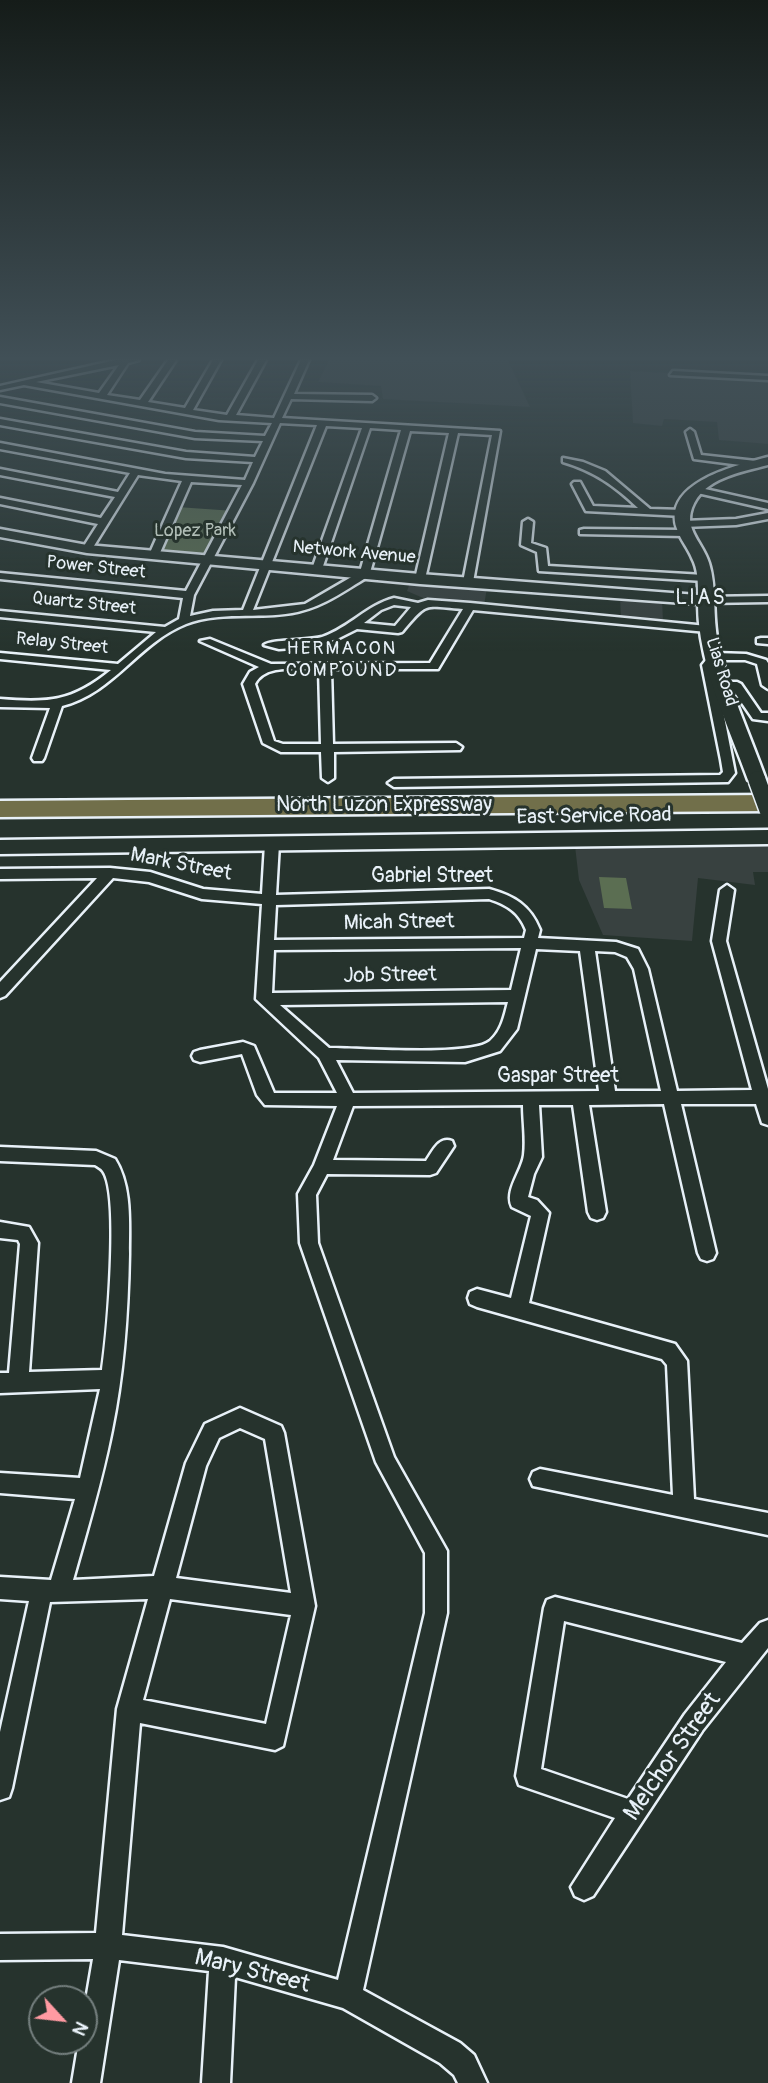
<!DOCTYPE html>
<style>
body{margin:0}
#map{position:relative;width:768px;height:2083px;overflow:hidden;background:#26332d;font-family:Pangolin,sans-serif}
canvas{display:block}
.north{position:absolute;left:28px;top:1985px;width:70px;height:70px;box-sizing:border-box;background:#26332d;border:2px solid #747f7e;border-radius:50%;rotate:117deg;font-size:19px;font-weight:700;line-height:28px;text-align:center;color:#e8f1f8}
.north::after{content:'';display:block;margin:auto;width:24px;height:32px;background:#ff9aa2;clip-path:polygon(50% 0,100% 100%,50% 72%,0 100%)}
</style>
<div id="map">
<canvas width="768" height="2083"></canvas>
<div class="north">N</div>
</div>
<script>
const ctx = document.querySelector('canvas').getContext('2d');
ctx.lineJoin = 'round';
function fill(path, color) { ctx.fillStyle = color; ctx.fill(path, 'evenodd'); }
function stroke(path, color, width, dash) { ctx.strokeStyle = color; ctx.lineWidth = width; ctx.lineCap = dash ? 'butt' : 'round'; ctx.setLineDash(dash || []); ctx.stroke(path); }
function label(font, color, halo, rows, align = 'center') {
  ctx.font = font + ' Pangolin,sans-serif'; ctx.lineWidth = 6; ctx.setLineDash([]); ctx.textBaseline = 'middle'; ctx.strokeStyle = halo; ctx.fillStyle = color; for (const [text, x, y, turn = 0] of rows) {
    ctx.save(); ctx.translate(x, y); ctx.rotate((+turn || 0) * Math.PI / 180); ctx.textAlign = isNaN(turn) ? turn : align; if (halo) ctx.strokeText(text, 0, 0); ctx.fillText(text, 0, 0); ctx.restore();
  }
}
const built = new Path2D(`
 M329,360H508L530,407L383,399L381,386L318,382Z
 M630,371L768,378V444L719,440L717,422L664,419L662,426L633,423Z
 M411,580L487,588L484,605L430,601L407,591Z
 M620,596L662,599L663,622L621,619Z
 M575,846H768V872H753L755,885L698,878L692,941L603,935L579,880Z`);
const green = new Path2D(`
 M177,507L234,511L212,555L158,552Z
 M599,877L626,878L632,909L604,908Z`);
const street = new Path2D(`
 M116,360H139L128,363L107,395L140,400L168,360H176L148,402L185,408L213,360H221L193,410L227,415L258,360H266L236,415L274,418L301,360H309L294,394L372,395L376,398L372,401L291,399L282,418L500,431L473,582L468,585L463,582L492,435L458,433L425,579L420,582L415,579L449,433L410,431L369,576C344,591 322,608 292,613C257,619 220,611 186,624C138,643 114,693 62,706L44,758L42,761H34L32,758L50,708L0,707V699C48,703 72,702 111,670L0,659V653L118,664L156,632L0,617V611L165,627L179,619L183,598L0,579V573L186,591L242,485L191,482L159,555L154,558L149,555L182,481L138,475L92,549L87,552L82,549L98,524L0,504V498L101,518L115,497L0,475V469L118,492L130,473L0,449V443L165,474L245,480L253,462L186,458L0,425V419L186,452L255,457L263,441L195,438L0,403V397L195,432L265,436L272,423L219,420L24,385L0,390V386ZM119,365L99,393L36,382ZM280,423L317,425L243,610L213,611L190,616L194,595L253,483ZM326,426L362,428L312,569L317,572L322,569L370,428L401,430L360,572L305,604L253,610Z
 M673,371L768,376V380L670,375Z
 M690,429L694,432L701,455L756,461L761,464L756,467L694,459L686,432Z
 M563,458L583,462L605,471L650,509L683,510L688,513L683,516L586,511L572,484L574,482H580L593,506L638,508C615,486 594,471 563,462Z
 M696,487L768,503V509L693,492V488Z
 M768,513V519L736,525L683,527L678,524L683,521L736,519Z
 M528,519L533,522L531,543L546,548L548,566L704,575L709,578L704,581L539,571L537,552L521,545L523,522Z
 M584,529L685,530L690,533L685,536L580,534V530Z
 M768,596V602L705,603L700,600L705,597Z
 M394,598L418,603L428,600L470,603L707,626L713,629L707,632L473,610L438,669H331L333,744L456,743L462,747L460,750L334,752V778L328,782L322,778L321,752H281L263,743L243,684L250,672L259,667L200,641L210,639L271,664L430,663L463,609C423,606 428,601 402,632L398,633L357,629L337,639L306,647L279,649L264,645C272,639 308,641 322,637C349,628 367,605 394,598ZM394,605L411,607L395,626L364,623L381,610ZM319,669L321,744H283L274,741L255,684C265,663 299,670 319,669Z
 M761,638H768V644L757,643V639Z
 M715,653L746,654L766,660L768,663V689L762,685L757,664L745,660H718L714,665L735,773L728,782L394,787L388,783L394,779L720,775L723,772L721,760L702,665L711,654Z
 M737,682L741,684L761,713H768V721L753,719L733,690H724L718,686L724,682Z
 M272,839L279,844L276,895L489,889C514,896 530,905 540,930L538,938L616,942L638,949L648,969L677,1091L752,1090L712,941L720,890L727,885L734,890L726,941L768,1089V1125L762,1123L756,1104H681L716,1253L713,1259L707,1261L701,1259L698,1253L664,1104L589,1105L606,1212L603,1218L597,1220L591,1218L588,1212L573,1105H539L542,1157L534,1174L528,1197L537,1200L549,1213L529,1303L675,1344L687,1361L694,1499L768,1513V1535L533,1486L530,1479L533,1472L540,1469L673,1495L667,1365L662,1359L477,1307L470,1304L468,1298L470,1292L477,1289L511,1298L531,1216L512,1207C504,1191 522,1171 524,1155C526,1139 523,1121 523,1105L353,1106L333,1160L426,1161C433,1151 439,1136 452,1141L454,1146L436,1173L430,1175L327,1174L316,1195L318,1243L394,1457L447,1551V1613L363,1990L460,2043L474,2055L487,2083H458L454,2075L440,2063L343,2008L235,1977L230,2083H202L209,1971L119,1960L100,2083H72L79,2041H84V2012L93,1959L0,1960V1934L96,1933L117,1709L148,1599L50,1602L12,1788L9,1797L0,1800V1732L29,1601L0,1599V1577L51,1580L75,1499L0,1493V1473L80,1478L100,1389L0,1393V1373H9L20,1244L18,1240L0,1238V1222L29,1227L38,1243L29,1372L102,1370C107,1336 120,1195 103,1171C101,1168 98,1167 95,1165L0,1161V1147L96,1151L115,1159C132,1186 129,1223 129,1254C128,1313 124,1372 112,1430C102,1481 87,1530 73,1580L154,1576L186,1463L205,1424L240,1408L281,1426L284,1433L315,1606L283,1746L275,1750L140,1723L122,1935L223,1947L338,1980L425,1613V1553L376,1462L300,1243L298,1194L314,1165L337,1106L265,1105L257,1095L242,1054L200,1062L194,1060L192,1056L194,1052L200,1050L243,1042L254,1046L274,1093H337L319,1058L256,999L262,904L202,899L149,882L113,878L5,996L0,998V982L97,878L0,879V869L110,868L150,872L203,889L262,894L265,844ZM489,899C507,905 519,912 526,930L524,938L274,940L276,905ZM521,948L511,990L272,993L274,950ZM536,949L580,951L599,1091L353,1093L336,1060L465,1062L500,1051L517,1029ZM595,951L615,952L627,957L634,969L661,1091H615ZM508,1002C504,1017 502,1030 490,1041C471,1057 358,1048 329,1048L280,1005ZM240,1428L265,1439L291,1593L176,1578L206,1466L219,1438ZM170,1599L291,1615L266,1724L143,1700Z
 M555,1597L742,1643L760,1623L768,1620V1648L702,1731L593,1896L584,1900L575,1896L571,1887L615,1818L519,1785L516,1776L544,1608L547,1600ZM564,1621L726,1662L685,1714L628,1799L541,1769Z`);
const secondary = new Path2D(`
 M768,457V465C741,472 703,478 692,508C684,530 703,543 709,563C717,588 712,616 718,643C729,690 750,735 766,780L757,786L748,780C728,724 698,665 698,604L420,584L87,553L0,537V529L87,545L420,574L698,595C698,582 698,569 692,558C688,548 680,539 677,529C661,482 738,465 768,457Z
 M768,830V844L0,854V840Z`);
const highway = new Path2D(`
 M768,795V811L0,817V801Z`);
const secondaryBridge = new Path2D(`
 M757,780L768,810`);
const farParknames = [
 ["Lopez Park",195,531]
];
const farStreetnames = [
 ["Network Avenue",354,553,5],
 ["Power Street",96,568,6],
 ["Quartz Street",84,604,6],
 ["Relay Street",62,644,6],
 ["Lias Road",721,672,73]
];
const farNeighbourhoodnames = [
 ["HERMACON",342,649],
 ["COMPOUND",342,671]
];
const farQuarternames = [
 ["LIAS",701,599]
];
const streetNames = [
 ["North Luzon Expressway",384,806],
 ["East Service Road",594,817,-1],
 ["Mark Street",181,865,11],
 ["Gabriel Street",432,877],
 ["Micah Street",399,923,-1],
 ["Job Street",390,976,-1],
 ["Gaspar Street",558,1077]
];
const nearStreetnames = [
 ["Melchor Street",673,1757,-55],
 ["Mary Street",252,1972,14]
];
fill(built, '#384140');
fill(green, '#5b6e52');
stroke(street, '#e8f1f8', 5);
stroke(secondary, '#e8f1f8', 5);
stroke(highway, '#e8f1f8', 5);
fill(street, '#26332d');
fill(secondary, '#26332d');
fill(highway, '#716f4a');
stroke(secondaryBridge, '#e8f1f8', 20, []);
stroke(secondaryBridge, '#26332d', 17);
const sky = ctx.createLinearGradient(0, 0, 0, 652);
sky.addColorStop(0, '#151c19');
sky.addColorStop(0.55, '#415057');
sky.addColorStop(1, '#41505700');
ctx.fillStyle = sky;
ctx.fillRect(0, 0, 768, 652);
label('18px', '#b0bdb6', '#26332d', farParknames);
label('18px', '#e8f1f8', '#26332d', farStreetnames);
ctx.letterSpacing = '2px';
label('19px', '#e8f1f8', '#26332d', farNeighbourhoodnames);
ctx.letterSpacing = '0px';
ctx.letterSpacing = '2px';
label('21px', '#e8f1f8', '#26332d', farQuarternames);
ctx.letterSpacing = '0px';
label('21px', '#e8f1f8', '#26332d', streetNames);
label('24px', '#e8f1f8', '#26332d', nearStreetnames);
</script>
